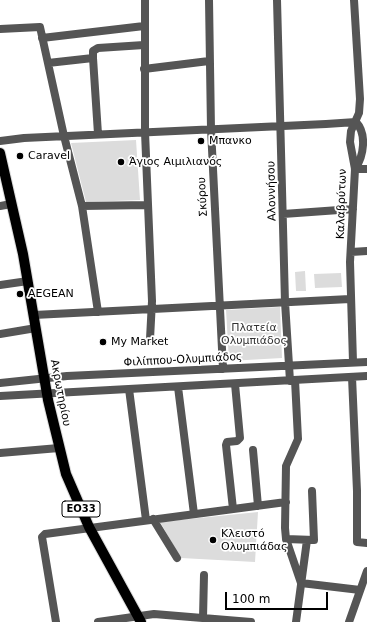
<!DOCTYPE html>
<meta charset="utf-8">
<style>
body{margin:0}
#map{position:relative;width:367px;height:622px;overflow:hidden;background:#fff;font-family:"DejaVu Sans",sans-serif}
canvas{display:block}
.scale{position:absolute;left:225px;top:592px;width:103px;height:18px;box-sizing:border-box;border:2px solid #000;border-top:0;padding-left:5px;font-size:12px;line-height:14px;white-space:nowrap;color:#000;-webkit-text-stroke:3px #fff;paint-order:stroke}
</style>
<div id="map">
<canvas width="367" height="622"></canvas>
<div class="scale">100 m</div>
</div>
<script>
const ctx = document.querySelector('canvas').getContext('2d');
ctx.lineJoin = 'round';
function fill(path, color) { ctx.fillStyle = color; ctx.fill(path, 'evenodd'); }
function stroke(path, color, width, dash) { ctx.strokeStyle = color; ctx.lineWidth = width; ctx.lineCap = dash ? 'butt' : 'round'; ctx.setLineDash(dash || []); ctx.stroke(path); }
function label(font, color, halo, rows, align = 'center') {
  ctx.font = font + ' "DejaVu Sans",sans-serif'; ctx.lineWidth = 3.5; ctx.setLineDash([]); ctx.textBaseline = 'middle'; ctx.strokeStyle = halo; ctx.fillStyle = color; for (const [text, x, y, turn = 0] of rows) {
    ctx.save(); ctx.translate(x, y); ctx.rotate((+turn || 0) * Math.PI / 180); ctx.textAlign = isNaN(turn) ? turn : align; if (halo) ctx.strokeText(text, 0, 0); ctx.fillText(text, 0, 0); ctx.restore();
  }
}
const green = new Path2D(`
 M136,140L140,200L86,202L71,143Z
 M305,271L306,291H296L295,272Z
 M341,273L342,287L315,288L314,274Z
 M280,307L282,358L229,361L226,310Z
 M258,512L255,562L181,558L160,522Z`);
const minor = new Path2D(`
 M145,0V132L152,301L150,339
 M209,0L211,129L223,369
 M277,0L285,302L290,381
 M0,29L40,27L64,136L82,206L98,312
 M42,38L144,26
 M93,58L98,134
 M48,63L93,58V51L98,48L144,45
 M144,69L209,61
 M0,141L24,138L326,124L356,122
 M355,169C364,156 367,134 356,122
 M355,169H367
 M0,206L11,204
 M82,206L148,205
 M283,214L353,209
 M351,252L367,251
 M0,285L28,281
 M34,315L350,299
 M0,334L36,328
 M353,362L350,262L355,169L350,142L351,131L359,113L360,99L354,0
 M352,377L357,491V542L367,543
 M295,380L298,439L286,466L285,528L286,539L301,583L360,590
 M0,383L67,376L367,362
 M178,387L194,514
 M129,389L146,520
 M0,396L367,376
 M253,450L258,506
 M233,509L226,445L227,442L237,441L240,438L235,384
 M153,519L177,558
 M286,539L314,540L312,491
 M203,618L204,575
 M56,622L43,543L42,537L45,534L286,502
 M98,622L154,614L251,622
 M296,622L307,540
 M349,622L367,571`);
const tertiary = new Path2D(`
 M0,453L59,448`);
const primary = new Path2D(`
 M0,153L23,254L48,400L66,474L89,527L141,622`);
const markers = [
 [201,141,4,"#000"],
 [20,156,4,"#000"],
 [121,162,4,"#000"],
 [20,294,4,"#000"],
 [103,342,4,"#000"],
 [213,540,4,"#000"]
];
const shields = [
 [81,509,38]
];
const shieldNames = [
 ["ΕΟ33",81,509]
];
const poiNames = [
 ["Μπανκο",209,141],
 ["Caravel",28,156],
 ["Άγιος Αιμιλιανός",129,162],
 ["AEGEAN",28,294],
 ["My Market",111,342],
 ["Κλειστό",221,534],
 ["Ολυμπιάδας",221,547]
];
const streetNames = [
 ["Αλοννήσου",272,191,-91],
 ["Σκύρου",203,197,-93],
 ["Καλαβρύτων",342,204,-88],
 ["Φιλίππου-Ολυμπιάδος",183,360,-3],
 ["Ακρωτηρίου",60,393,79]
];
const parkNames = [
 ["Πλατεία",254,328],
 ["Ολυμπιάδος",254,341]
];
fill(green, '#dcdcdc');
stroke(primary, '#dbdbdb', 12);
stroke(minor, '#555', 8);
stroke(tertiary, '#555', 8);
stroke(primary, '#000', 10);
for (const [x, y, r, color] of markers) { const dot = new Path2D(); dot.arc(x, y, r, 0, 2 * Math.PI); ctx.fillStyle = color; ctx.fill(dot); stroke(dot, '#fff', 1.5); }
for (const [x, y, w] of shields) { const box = new Path2D(); box.roundRect(x - w / 2, y - 8, w, 16, 3); ctx.fillStyle = '#fff'; ctx.fill(box); stroke(box, '#000', 1); }
label('bold 10px', '#000', null, shieldNames);
label('11px', '#000', '#fff', poiNames, 'left');
label('11px', '#000', '#fff', streetNames);
label('11px', '#333', '#fff', parkNames);
</script>
